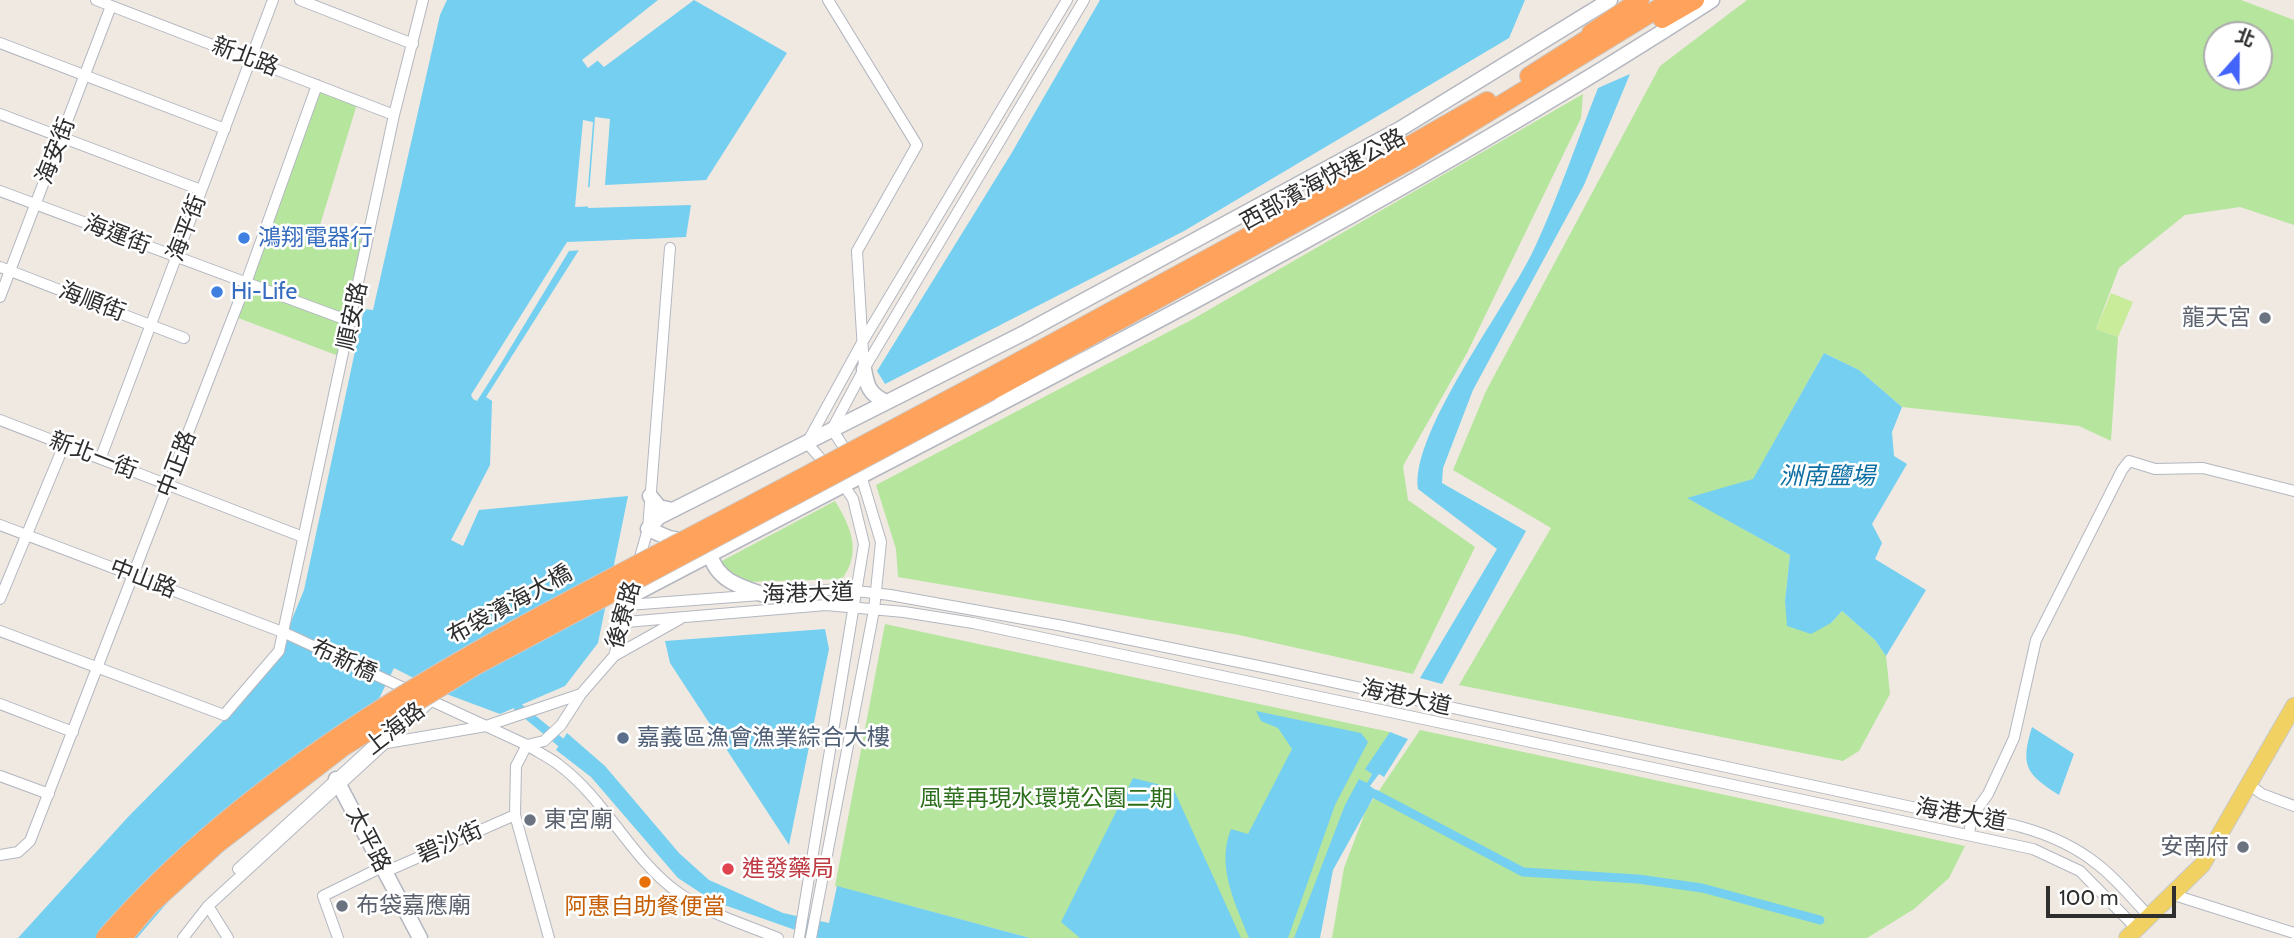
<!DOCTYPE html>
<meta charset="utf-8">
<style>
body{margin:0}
#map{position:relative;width:2294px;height:938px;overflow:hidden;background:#efe9e1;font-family:Cabin,"Noto Sans TC",sans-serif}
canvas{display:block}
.north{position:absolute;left:2203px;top:21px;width:70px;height:70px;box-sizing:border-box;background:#fff;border:2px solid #ababab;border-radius:50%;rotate:21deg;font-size:19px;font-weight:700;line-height:28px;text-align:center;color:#2e2e2e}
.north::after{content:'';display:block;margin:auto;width:24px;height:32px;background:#4264fb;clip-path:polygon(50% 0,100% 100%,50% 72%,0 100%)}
.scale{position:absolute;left:2046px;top:886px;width:130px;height:32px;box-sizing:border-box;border:4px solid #2e2e2e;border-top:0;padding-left:9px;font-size:21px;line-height:24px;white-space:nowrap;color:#2e2e2e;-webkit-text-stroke:5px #fff;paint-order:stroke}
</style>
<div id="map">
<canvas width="2294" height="938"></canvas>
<div class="north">北</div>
<div class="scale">100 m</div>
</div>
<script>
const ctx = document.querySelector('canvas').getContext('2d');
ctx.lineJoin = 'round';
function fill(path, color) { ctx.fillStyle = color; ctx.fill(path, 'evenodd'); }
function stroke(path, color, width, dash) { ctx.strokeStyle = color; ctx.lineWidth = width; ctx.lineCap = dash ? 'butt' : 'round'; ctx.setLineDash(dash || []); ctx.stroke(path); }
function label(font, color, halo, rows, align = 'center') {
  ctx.font = font + ' Cabin,"Noto Sans TC",sans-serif'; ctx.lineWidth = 5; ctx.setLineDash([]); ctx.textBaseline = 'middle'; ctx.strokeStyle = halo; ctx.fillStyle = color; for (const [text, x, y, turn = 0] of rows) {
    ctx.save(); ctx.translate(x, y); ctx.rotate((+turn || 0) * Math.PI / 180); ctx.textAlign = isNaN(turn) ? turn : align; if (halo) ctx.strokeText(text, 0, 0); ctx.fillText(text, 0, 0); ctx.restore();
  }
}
const green = new Path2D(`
 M1747,0H2241L2294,20V225L2240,207L2185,215L2119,268L2096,329L2118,337L2111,441L2079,426L1902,407L1859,370L1824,353L1753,480L1688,498L1790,555L1785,601L1831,623L1842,611L1875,640L1886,656L1890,694L1859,751L1843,761L1459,685L1551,528L1453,470L1486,391L1660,66ZM2217,35H2259V77H2217Z
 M317,85L358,101L320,225L368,242L344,358L233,316Z
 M1583,94L1581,118L1467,353L1403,466L1408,500L1475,547L1413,674L1239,635L898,577L896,549L876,485L1193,319Z
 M835,501C851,527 862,552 842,579L746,582L723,568L720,562Z
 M885,624L1390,732L1299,938H1030L835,886Z
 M1420,730L1965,846L1949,878L1914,909L1867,938H1332L1344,868L1366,810Z`);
const pitch = new Path2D(`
 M2111,293L2133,302L2118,337L2096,329Z`);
const water = new Path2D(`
 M447,0H673L597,60L604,67L694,0L787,53L706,180L605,185L610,119L595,117L588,208L691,205L686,237L584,242L486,397L492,401L490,465L451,540L463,546L479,510L628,496L598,643L565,686L500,714L441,692L394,668L368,721L197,868L137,938H18L128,817L223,721L279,651L304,590L364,309L373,310L440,15Z
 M1100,0H1525L1509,38L1184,231L885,384L877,371L1011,154Z
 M1630,74L1584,185L1473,390L1443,468L1442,483L1526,531L1442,684L1420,678L1497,549L1418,489C1410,432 1509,304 1535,247C1559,195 1577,141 1598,88Z
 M1824,353L1859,370L1902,407L1892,432L1894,456L1907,464L1872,524L1882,543L1875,559L1926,590L1886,656L1875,640L1842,611L1831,623L1811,634L1787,626L1785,601L1790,555L1687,498L1753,479Z
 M825,629L829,649L789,845L670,663L665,641Z
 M1256,711L1361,733L1368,742L1335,805L1288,938H1249C1235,903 1216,866 1231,829L1248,834L1292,749L1278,728L1261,721Z
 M2032,727L2074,754L2059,795C2026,774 2020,766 2032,727Z
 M1390,732L1408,739L1384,777L1379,774L1370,786L1377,791L1333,870L1320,938H1294L1345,805L1359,779L1367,783L1372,774L1365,769Z
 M567,733L605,766L679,853L709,880L783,913L829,923L837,886L1030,938H818L713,901L678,878L591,777L556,750Z
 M1133,778L1173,788L1241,938H1080L1061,922Z`);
const pier = new Path2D(`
 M658,0H676L588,68L582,60Z
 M583,120L593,122L588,187L593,188L592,204L673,203L575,207Z
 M645,239V243L586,246L583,250L569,251L500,365L477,401L473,399L471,395L567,242Z`);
const canal = new Path2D(`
 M518,707L570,750
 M1375,794L1523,872L1638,879L1702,888L1820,920`);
const street = new Path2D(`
 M96,0L394,115
 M300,0L413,44
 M828,0L917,145L857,251L864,368
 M0,43L225,129
 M0,114L201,190
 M0,191L352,322
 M0,267L184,338
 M0,297L111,6
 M0,420L303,537
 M101,457L273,0
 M850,457L832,429L864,369L1084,0
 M828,467L807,443L863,341L1067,0
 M0,525L285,633L527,745C537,752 549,757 559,765C605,799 630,857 676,891C706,913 744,924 778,938
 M638,564L648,529L670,248
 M0,599L64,445
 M628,605L840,589L890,595L1063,626L1273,669L1921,809C1982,818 2047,824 2097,864C2117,879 2133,900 2150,917
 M626,622L826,605L904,612L973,623L2033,849L2080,871L2137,929
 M0,631L224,715L279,651L394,115L423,0
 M614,656L680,619
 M0,704L73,732
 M387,743L486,726L581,694
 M0,776L49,794
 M2247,783L2262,794L2294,806
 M1969,834L1972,816L1988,794L2014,738L2036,640L2122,470L2129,461L2155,469L2203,468L2294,491
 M0,855L18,852L30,841L246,283L317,85
 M238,869L400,721
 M385,872L515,815
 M2174,895L2294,933
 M208,906L228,938
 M183,938L208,906L431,701
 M338,938L323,896L382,867
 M549,938L515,815L516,766L527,745L544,741L561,725L581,694L614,656L631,600
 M799,938L864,544L853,499L841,481
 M811,938L874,610L881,542L860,472`);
const secondary = new Path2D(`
 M864,369C867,386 869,394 886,402
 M650,496L659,507L672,510
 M686,541L669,538L648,529L659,517L1026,332L1400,129L1610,0
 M710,554C717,581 741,587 765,595
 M633,595C997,403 1366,224 1712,0
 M336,779L420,938`);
const primary = new Path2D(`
 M2127,938L2202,865L2294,706`);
const highway = new Path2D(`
 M1662,19L1695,0
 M1591,33L1640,0
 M1529,76L1603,29
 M985,380L1295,211L1487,101
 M991,391L1412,159L1672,0`);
const highwayBridge = new Path2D(`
 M105,938C262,758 477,648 686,539C786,487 885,433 985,380
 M122,938L150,905L217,844L343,747L475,666L991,391`);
const markers = [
 [244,238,7,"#3f7fe0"],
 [217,292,7,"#3f7fe0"],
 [2265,318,7,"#6b7280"],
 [623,738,7,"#5c6f8a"],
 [530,820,7,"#6b7280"],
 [2243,847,7,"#6b7280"],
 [728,869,7,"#e0444e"],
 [645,882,7,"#e8710a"],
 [342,906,7,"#6b7280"]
];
const streetNames = [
 ["新北路",245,57,21],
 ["海安街",56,151,-69],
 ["西部濱海快速公路",1323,180,-29],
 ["海平街",187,228,-69],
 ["海運街",117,235,21],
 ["海順街",92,302,21],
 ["順安路",353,316,-78],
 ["新北一街",93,456,21],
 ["中正路",177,464,-69],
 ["中山路",143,579,21],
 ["海港大道",808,594,-2],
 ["布袋濱海大橋",510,605,-29],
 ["後寮路",624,615,-74],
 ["布新橋",344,661,25],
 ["海港大道",1406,698,12],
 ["上海路",395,729,-38],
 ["海港大道",1961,815,10],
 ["太平路",368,840,63],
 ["碧沙街",450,843,-24]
];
const shopNames = [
 ["鴻翔電器行",258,238],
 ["Hi-Life",231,292]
];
const worshipNames = [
 ["龍天宮",2251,318],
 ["東宮廟",544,820,"left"],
 ["安南府",2229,847],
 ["布袋嘉應廟",356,906,"left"]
];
const serviceNames = [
 ["嘉義區漁會漁業綜合大樓",637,738]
];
const parkNames = [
 ["風華再現水環境公園二期",1046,799]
];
const healthNames = [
 ["進發藥局",742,869]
];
const foodNames = [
 ["阿惠自助餐便當",645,907]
];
const waterNames = [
 ["洲南鹽場",1827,477]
];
fill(green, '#b6e59e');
fill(pitch, '#c9ec9a');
fill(water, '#75cff0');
fill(pier, '#efe9e1');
stroke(canal, '#75cff0', 9);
stroke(street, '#b4b7c1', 12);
stroke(secondary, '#b4b7c1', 17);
stroke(primary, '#c9c9c9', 18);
stroke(highway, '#c9c9c9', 20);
stroke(street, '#fff', 10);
stroke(secondary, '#fff', 14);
stroke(primary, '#f2d163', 16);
stroke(highway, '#ffa35c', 18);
stroke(highwayBridge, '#c9c9c9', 20, []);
stroke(highwayBridge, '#ffa35c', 18);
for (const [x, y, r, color] of markers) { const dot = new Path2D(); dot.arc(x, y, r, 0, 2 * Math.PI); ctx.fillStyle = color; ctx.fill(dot); stroke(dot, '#fff', 2.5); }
label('23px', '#2e2e2e', '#fff', streetNames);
label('23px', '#366cbe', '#fff', shopNames, 'left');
label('23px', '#5b616d', '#fff', worshipNames, 'right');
label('23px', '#4e5e75', '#fff', serviceNames, 'left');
label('23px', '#2c6e1b', '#fff', parkNames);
label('23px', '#be3a42', '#fff', healthNames, 'left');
label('23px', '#c56008', '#fff', foodNames);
label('italic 24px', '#0d6fa3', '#fff', waterNames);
</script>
